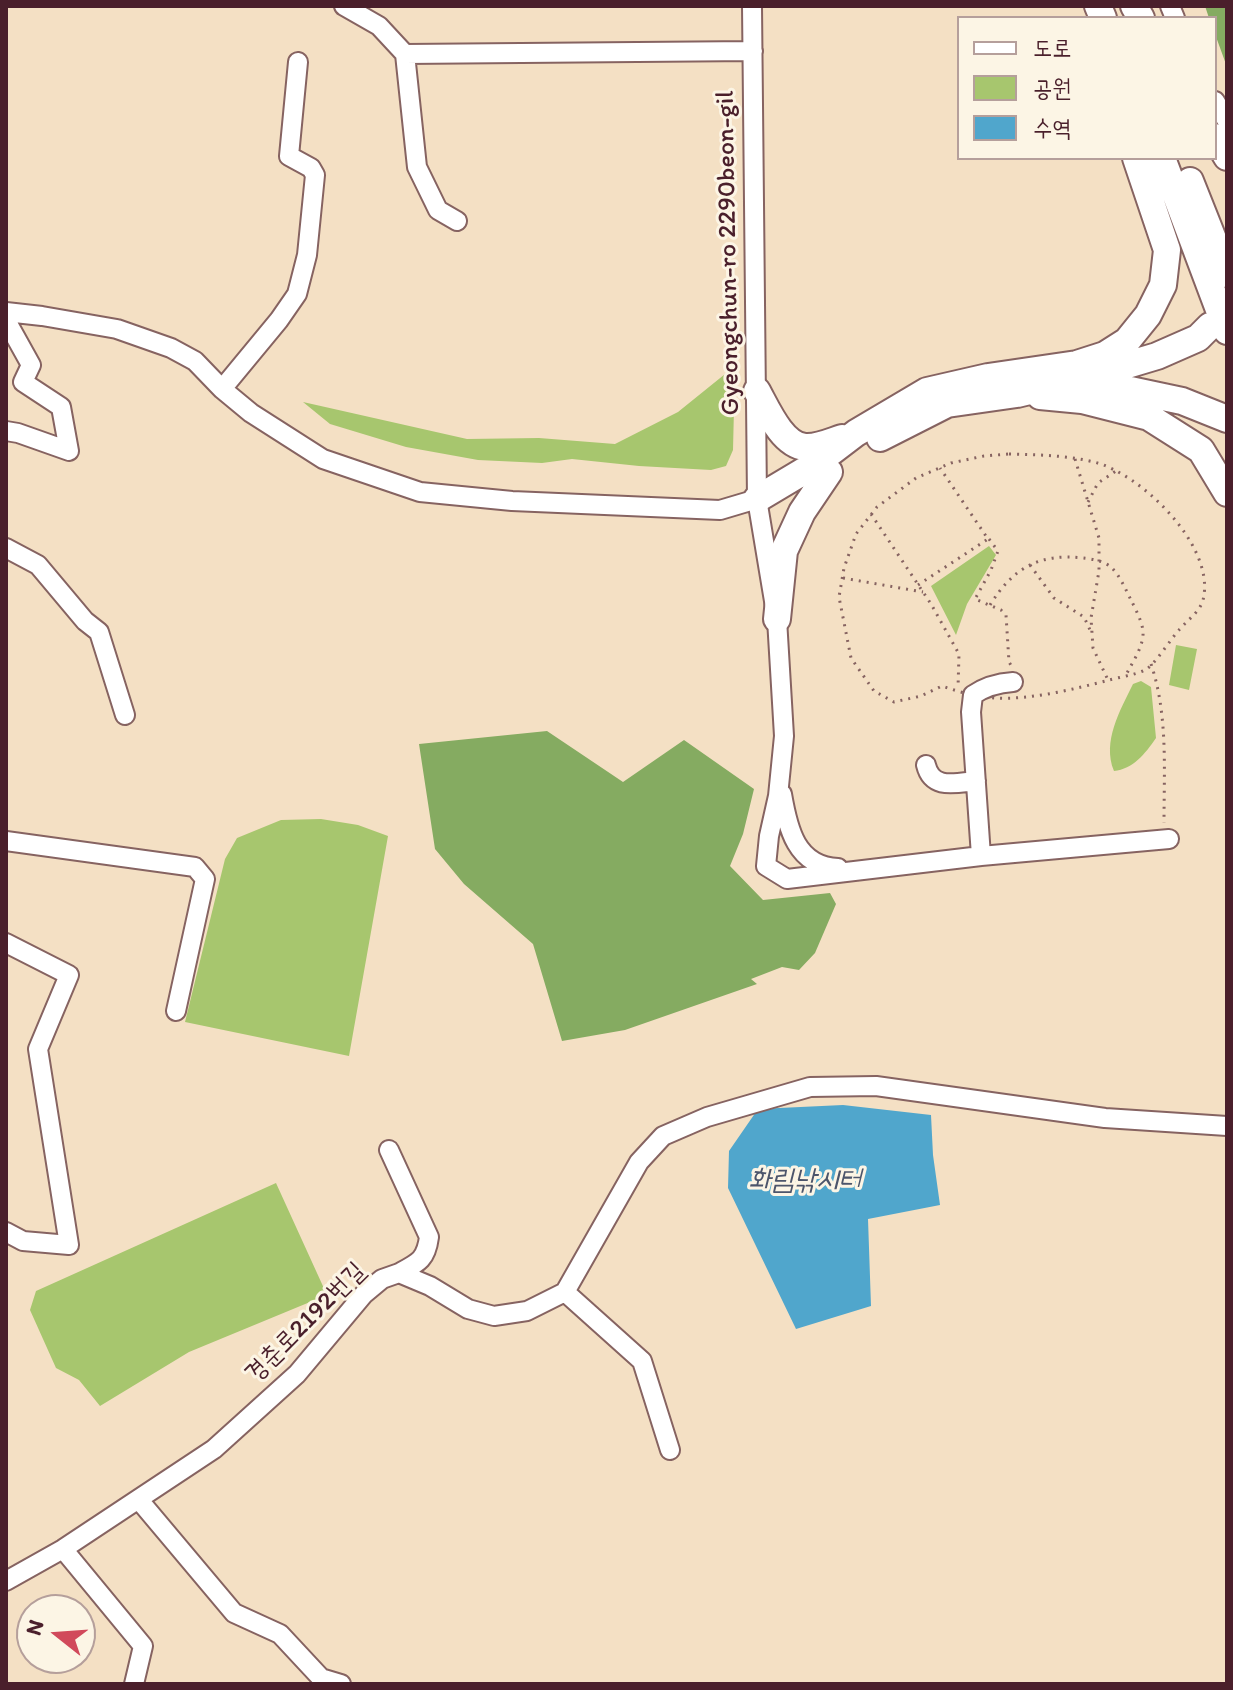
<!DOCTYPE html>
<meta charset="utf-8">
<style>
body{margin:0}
#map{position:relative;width:1233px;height:1690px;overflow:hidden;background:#f4e0c4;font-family:Itim,"Poor Story",sans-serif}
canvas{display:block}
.frame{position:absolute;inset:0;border:8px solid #4a1f2b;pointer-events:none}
.legend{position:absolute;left:957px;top:16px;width:260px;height:144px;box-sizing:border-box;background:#fcf5e5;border:2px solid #b59f9b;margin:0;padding:10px 14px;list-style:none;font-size:24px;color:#4a1f2b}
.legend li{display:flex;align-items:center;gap:16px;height:40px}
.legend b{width:40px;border:2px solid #b59f9b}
.north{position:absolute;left:16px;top:1594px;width:80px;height:80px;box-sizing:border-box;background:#fcf5e5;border:2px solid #b59f9b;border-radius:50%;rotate:287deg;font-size:22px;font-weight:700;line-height:32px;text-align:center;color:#4a1f2b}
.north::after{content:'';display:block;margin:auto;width:28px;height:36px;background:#d1495b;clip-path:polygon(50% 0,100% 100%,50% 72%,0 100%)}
</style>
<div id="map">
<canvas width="1233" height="1690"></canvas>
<div class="frame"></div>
<ul class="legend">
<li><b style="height:10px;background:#fff"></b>도로</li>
<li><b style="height:22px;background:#a7c66e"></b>공원</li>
<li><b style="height:22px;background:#50a6cc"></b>수역</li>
</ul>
<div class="north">N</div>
</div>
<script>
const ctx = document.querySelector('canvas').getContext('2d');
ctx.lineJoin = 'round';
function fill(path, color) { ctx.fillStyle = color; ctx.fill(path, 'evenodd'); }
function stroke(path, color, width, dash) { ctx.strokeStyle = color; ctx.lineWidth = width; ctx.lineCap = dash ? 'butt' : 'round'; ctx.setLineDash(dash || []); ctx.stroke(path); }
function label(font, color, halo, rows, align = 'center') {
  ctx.font = font + ' Itim,"Poor Story",sans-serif'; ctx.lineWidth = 6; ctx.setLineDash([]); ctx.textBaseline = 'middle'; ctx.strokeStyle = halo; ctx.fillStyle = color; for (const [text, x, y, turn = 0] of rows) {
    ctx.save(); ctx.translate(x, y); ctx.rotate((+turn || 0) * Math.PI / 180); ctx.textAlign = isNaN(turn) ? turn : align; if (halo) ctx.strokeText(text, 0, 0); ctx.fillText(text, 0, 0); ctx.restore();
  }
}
const green = new Path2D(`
 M735,366L733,450L726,466L711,470L639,466L572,459L542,463L478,460L406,447L330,424L303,402L467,439L539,438L615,444L678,412Z
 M989,546L996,555L967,604L956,635L931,586Z
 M1176,645L1197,649L1189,690L1169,685Z
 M1141,681L1151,687L1156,738C1145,754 1133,769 1114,771C1102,741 1120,711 1133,684Z
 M321,819L358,825L388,836L349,1056L185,1022L225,859L237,838L281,820Z
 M276,1183L327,1295L189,1352L100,1406L79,1380L56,1368L30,1310L36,1291Z`);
const forest = new Path2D(`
 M1205,6H1227V67L1215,34V18H1209Z
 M547,731L623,782L684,740L754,789L743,834L730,866L763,900L830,893L836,904L815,953L799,970L782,967L751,979L757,984L625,1030L562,1041L533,944L464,884L435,849L419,744Z`);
const water = new Path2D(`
 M843,1105L931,1115L933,1155L940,1205L868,1219L871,1306L796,1329L728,1188L729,1151L758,1109Z`);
const path = new Path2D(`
 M1009,454C1038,455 1066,455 1094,462C1141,474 1212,543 1204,595C1202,611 1190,617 1180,629C1171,638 1155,665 1145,670C1135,675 1120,677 1109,680C1075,689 1031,700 995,698C977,697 959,692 942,686L921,696L894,702L874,691L851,658L839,597L844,568L856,534L877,507L916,478L951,463L984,456Z
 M1075,459L1099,538V571L1091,618L1093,648L1108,680
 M1088,502L1098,483L1116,471
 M871,514L931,604L959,654L958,688
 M989,539L998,551L991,570L975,599L1001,610L1006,615L1009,662L1012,667
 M1030,565L1054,598L1084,617L1091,632
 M843,578L923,592
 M918,585L988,539L940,468
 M990,605C1013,568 1039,553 1083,558C1092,559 1105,561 1112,568C1120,576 1126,590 1131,600C1136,610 1144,625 1143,635C1142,649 1132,663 1126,675
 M1151,664C1168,714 1164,770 1164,823`);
const minor = new Path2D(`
 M344,6L379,26L405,54L417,167L438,210L457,221
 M752,6L757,499L777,619L784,736L778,796L769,836L766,866L787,879L981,856L1169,839
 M1170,6L1175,18
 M405,54L753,51
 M1215,101L1227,121
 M6,312L42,316L117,329L171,348L195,361L222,389L251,413L323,459L420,492L512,501L720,510L757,499
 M6,320L31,365L23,382L61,407L69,451L18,433L6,431
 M222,389L279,320L297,294L307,255L315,175L311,168L289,156L298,62
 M6,548L38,565L85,621L99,632L125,715
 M926,765C932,790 955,783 976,781
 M782,794C788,829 796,866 838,868
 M6,841L195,867L205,879L176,1011
 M981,856L971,712L973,695C986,686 998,683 1013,682
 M6,943L69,975L38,1049L69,1245L23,1241L6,1232
 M389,1150L429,1237C426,1260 418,1263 399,1273
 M565,1292L642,1361L670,1450
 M139,1500L234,1613L280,1634L321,1678L341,1684
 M63,1549L143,1646L134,1684
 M6,1581L63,1549L214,1449L297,1374L364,1294L382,1279L399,1273L430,1286L468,1309L494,1316L527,1311L565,1292L639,1162L663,1136L707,1117L810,1087L876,1086L1105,1118L1227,1126`);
const highway = new Path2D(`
 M1098,6L1103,18
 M1134,6L1141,18
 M1215,137L1227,157
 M1162,158L1227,331
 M1190,181L1227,274
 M1083,380L1182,401L1227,419
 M757,391C767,409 782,445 805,447C817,448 830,442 842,438
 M1040,396L1082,400L1149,417L1201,450L1227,493
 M880,438L947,404L1017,394L1087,377L1157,356L1198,338L1210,326
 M757,499L814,465L856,433L927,391L988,377L1077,364L1105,355L1127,341L1148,315L1163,285L1167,250L1136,158
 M777,619L784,551L802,512L829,472`);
const streetNames = [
 ["Gyeongchun-ro 2290beon-gil",729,253,-91],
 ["경춘로2192번길",306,1323,-45]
];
const waterNames = [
 ["화림낚시터",805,1181]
];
fill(green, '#a7c66e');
fill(forest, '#85ab61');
fill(water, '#50a6cc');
stroke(minor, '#866361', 22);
stroke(highway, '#866361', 30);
stroke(path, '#866361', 3, [2, 6]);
stroke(minor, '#fff', 18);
stroke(highway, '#fff', 26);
label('26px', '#4a1f2b', '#fcf5e5', streetNames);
label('italic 28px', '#4c556b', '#fcf5e5', waterNames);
</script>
